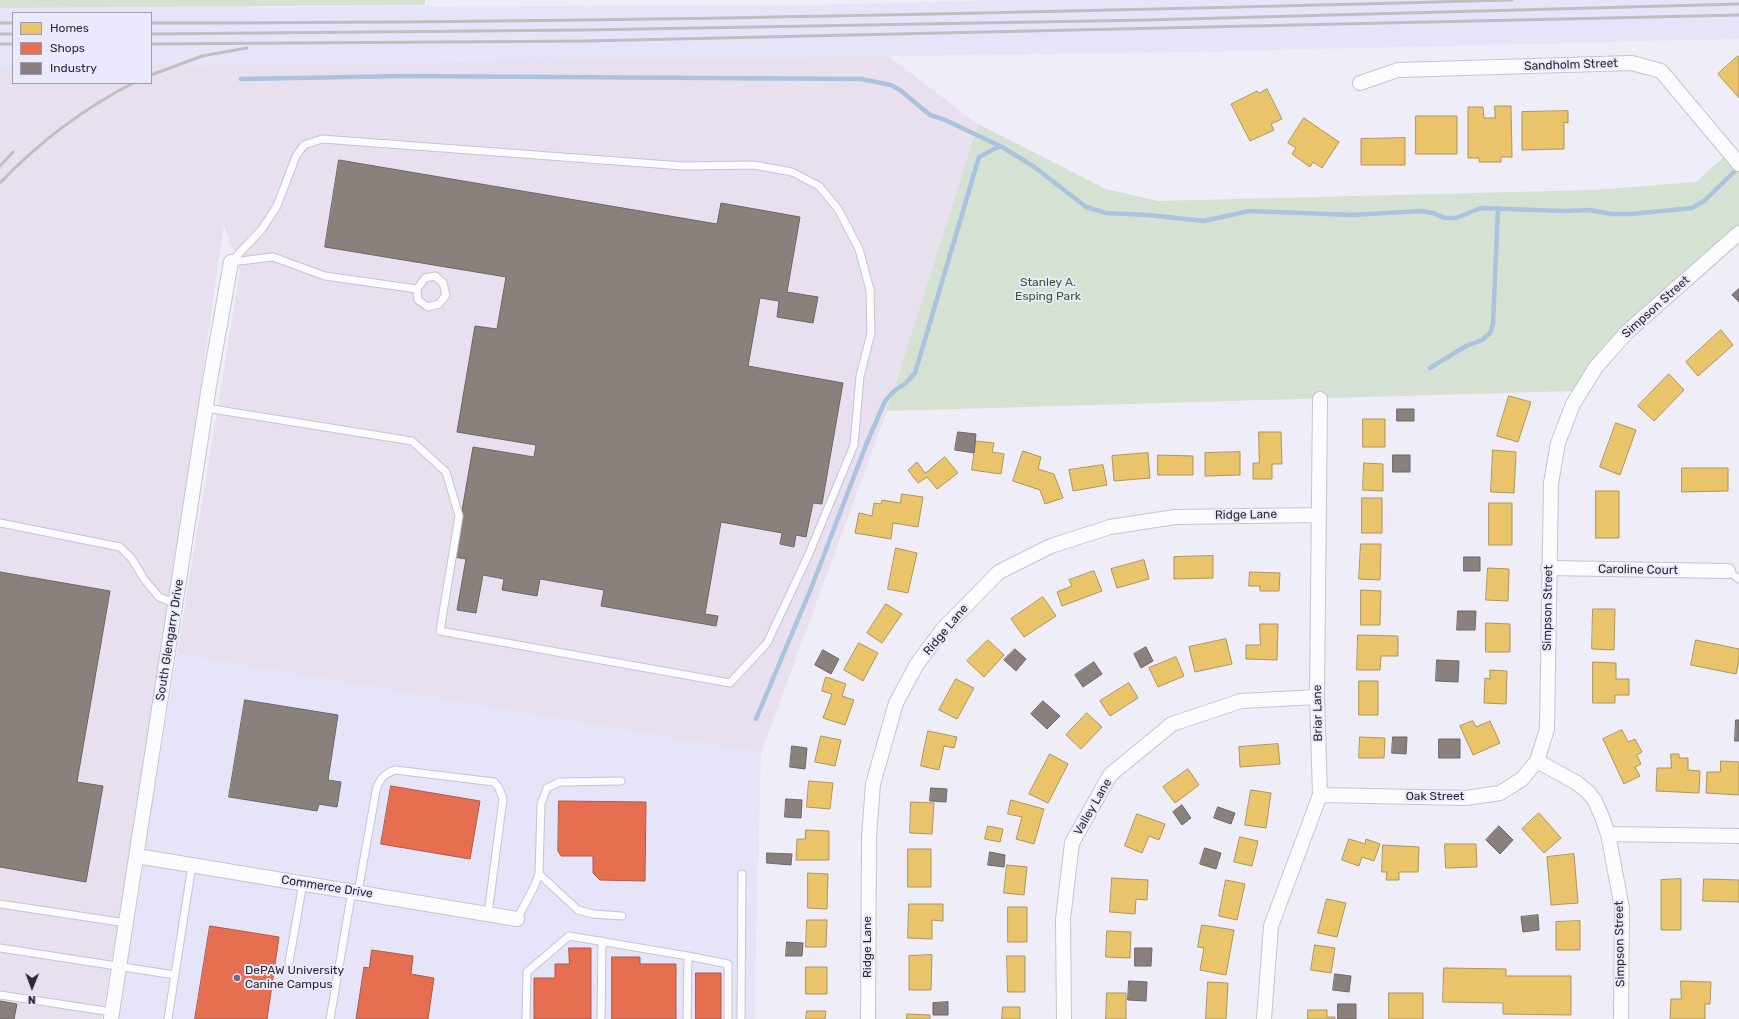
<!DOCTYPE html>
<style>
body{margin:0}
#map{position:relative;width:1739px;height:1019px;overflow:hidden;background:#eeedf8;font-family:Rubik,sans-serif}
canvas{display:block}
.legend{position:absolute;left:12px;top:12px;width:140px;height:72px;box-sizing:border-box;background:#ebe9fc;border:1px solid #9d9cac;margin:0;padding:5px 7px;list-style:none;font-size:12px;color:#292833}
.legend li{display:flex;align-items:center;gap:8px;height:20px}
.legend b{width:20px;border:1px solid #9d9cac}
.north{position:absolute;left:12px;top:967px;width:40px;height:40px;-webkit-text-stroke:3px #ebe9fc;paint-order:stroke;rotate:181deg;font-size:11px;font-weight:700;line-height:16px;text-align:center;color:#292833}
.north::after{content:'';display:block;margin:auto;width:14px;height:18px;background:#292833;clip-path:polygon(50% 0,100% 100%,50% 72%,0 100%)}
</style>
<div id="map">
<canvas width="1739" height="1019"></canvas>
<ul class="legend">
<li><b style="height:11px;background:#e9c46a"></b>Homes</li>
<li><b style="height:11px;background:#e76f51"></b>Shops</li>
<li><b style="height:11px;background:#8a817c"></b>Industry</li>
</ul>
<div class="north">N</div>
</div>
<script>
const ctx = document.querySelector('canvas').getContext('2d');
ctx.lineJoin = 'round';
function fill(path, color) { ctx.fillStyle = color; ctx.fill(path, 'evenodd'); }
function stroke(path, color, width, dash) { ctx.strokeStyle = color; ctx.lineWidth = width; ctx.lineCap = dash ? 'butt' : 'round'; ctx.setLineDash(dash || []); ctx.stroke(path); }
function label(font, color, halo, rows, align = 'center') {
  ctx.font = font + ' Rubik,sans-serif'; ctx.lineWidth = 4; ctx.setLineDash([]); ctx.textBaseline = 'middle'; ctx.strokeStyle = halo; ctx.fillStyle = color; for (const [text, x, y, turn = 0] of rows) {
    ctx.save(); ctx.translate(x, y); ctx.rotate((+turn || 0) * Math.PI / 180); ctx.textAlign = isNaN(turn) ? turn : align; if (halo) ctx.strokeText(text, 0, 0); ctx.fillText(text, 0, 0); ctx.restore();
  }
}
const built = new Path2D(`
 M1000,0H1739V39L1195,52L151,66V13H13V69H0V8L816,5Z
 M177,654L761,753L754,1019H118L144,862V851Z`);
const industrial = new Path2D(`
 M888,56L978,124L887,411L761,753L177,654L240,271L224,225L163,648L102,1019H0V69H13V83H151V66Z`);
const green = new Path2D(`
 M0,0H425V5L0,8Z
 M978,124L1106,189L1158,201L1593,190L1696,182L1725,156L1739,172V229L1573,391L887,411Z`);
const homes = new Path2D(`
 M1738,56L1739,57V98L1718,74Z
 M1267,89L1282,119L1271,124L1274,130L1250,141L1231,104L1257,91L1259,93Z
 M1495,106H1511L1512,157H1501V162H1479V158H1468V107H1483L1484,118H1495Z
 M1568,111V123L1564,122V149L1522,150V112Z
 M1416,116H1457V154H1416Z
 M1304,118L1339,142L1322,168L1313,162L1310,167L1292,154L1296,148L1288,143Z
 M1405,138V165H1361V139Z
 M1721,330L1733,345L1698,376L1686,362Z
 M1669,374L1684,390L1654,421L1638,406Z
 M1509,396L1531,402L1518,442L1497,436Z
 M1363,419H1385V447H1363Z
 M1616,423L1636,430L1620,475L1600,467Z
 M1259,432H1281L1282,464H1272V479H1253V463H1259Z
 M976,441L994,443L992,452L1004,454L1001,474L972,470Z
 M1493,450L1516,452L1514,493L1491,492Z
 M1023,451L1041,457L1038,469L1054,474L1063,498L1045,504L1040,490L1013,481Z
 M1240,452V475L1205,476V453Z
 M1148,453L1150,478L1114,481L1112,456Z
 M1158,455L1193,456V475H1158Z
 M945,457L958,473L937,489L927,477L918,483L908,470L917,462L925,473Z
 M1364,463L1383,464V491L1363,490Z
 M1103,465L1107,485L1073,491L1069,470Z
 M1682,468H1728V491L1682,492Z
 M1596,491H1619V538H1596Z
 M902,494L923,497L918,527L893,523L891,539L855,533L859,513L872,516L874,503L881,504L882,500L900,503Z
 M1362,498H1382V533H1362Z
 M1489,503H1512V545H1489Z
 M1361,544H1381L1380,580L1359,579Z
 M896,548L917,553L908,593L888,589Z
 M1213,556V578L1174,579V557Z
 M1144,560L1149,579L1117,588L1111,569Z
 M1488,568L1509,569L1508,601L1486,600Z
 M1094,571L1102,591L1062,606L1057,592L1072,586L1069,580Z
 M1250,572L1280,573L1279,591H1260V586H1249Z
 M1361,590L1381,591L1380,625H1361Z
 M1043,597L1056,616L1024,637L1011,619Z
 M886,604L902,614L882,643L867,633Z
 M1593,609H1615L1614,650L1592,649Z
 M1486,623L1510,624V652H1486Z
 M1260,624H1278L1277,660L1246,659V645H1260Z
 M1358,635L1398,636V656H1381L1380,670H1357Z
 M1226,639L1232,664L1195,672L1189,647Z
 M988,640L1004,655L984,677L967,661Z
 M1696,640L1739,649V660L1736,674L1691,665Z
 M859,643L878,653L863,681L844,670Z
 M1176,657L1184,676L1158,687L1149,668Z
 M1593,662L1616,663V679H1629V695H1615V703H1593Z
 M1490,670L1507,671L1506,704L1484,703L1485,678L1490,679Z
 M826,677L846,684L842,696L854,700L845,725L823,718L832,694L822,691Z
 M956,679L974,688L957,719L939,710Z
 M1359,681H1378V715H1359Z
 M1129,683L1138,698L1110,716L1100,701Z
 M1087,713L1102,727L1081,749L1066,735Z
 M1473,721L1476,727L1490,721L1500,743L1473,755L1460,726Z
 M1622,730L1628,742L1635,739L1642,752L1637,755L1641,764L1635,767L1640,776L1624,784L1603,739Z
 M928,731L957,737L954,748L944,746L939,770L921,766Z
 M821,736L841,740L835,766L815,762Z
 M1360,737L1385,738L1384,758H1359Z
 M1278,744L1280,764L1240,767L1239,747Z
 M1050,754L1068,764L1048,803L1029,794Z
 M1671,754H1679V758H1688V770L1700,771L1699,793L1656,791L1657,768H1671Z
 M1721,761L1739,762V795L1706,793L1707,772H1720Z
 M1188,769L1199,785L1175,803L1163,787Z
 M809,781L833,783L830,809L807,807Z
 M1251,790L1271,793L1266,828L1245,825Z
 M1011,800L1044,809L1034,844L1016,839L1022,817L1008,814Z
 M911,802L934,803L932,834L910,833Z
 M1539,813L1561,838L1544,853L1522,829Z
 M1137,814L1165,824L1159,840L1149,836L1142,853L1125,846Z
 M988,826L1003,829L1000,842L985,839Z
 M806,830L829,831V860H796L797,839H805Z
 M1240,837L1258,841L1252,866L1234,862Z
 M1349,839L1365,844L1366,839L1380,844L1374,861L1362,857L1359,866L1342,860Z
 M1445,844H1476L1477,867L1446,868Z
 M1383,845L1419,847L1418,872H1399V880H1386L1387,872H1382Z
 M908,849H931V887H908Z
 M1574,854L1578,903L1551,905L1547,857Z
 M1007,865L1027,867L1024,895L1004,893Z
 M808,873L828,874L827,909L808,908Z
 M1112,878L1148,880L1147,900L1136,899L1135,914L1110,912Z
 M1681,879V930H1661V880Z
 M1704,879L1739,880V902L1703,901Z
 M1226,880L1245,884L1237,920L1219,916Z
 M1327,899L1346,903L1337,937L1318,933Z
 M909,904H943V921L932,920V939L908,938Z
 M1008,907H1027V942H1008Z
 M807,920H827L826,947H806Z
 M1580,921V950H1556V922Z
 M1202,925L1234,930L1226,975L1200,970L1204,948L1198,947Z
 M1107,931L1131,932L1130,958L1106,957Z
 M1315,945L1335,948L1331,973L1311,970Z
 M932,955L931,990H909V956Z
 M1007,956H1025V992H1008Z
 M806,967H827V994H806Z
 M1444,968L1506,969V976H1571V1015L1503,1014V1003L1443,1002Z
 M1681,981L1711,982L1710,1004H1705V1019H1670L1671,999H1681Z
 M1208,982L1228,983L1226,1019H1206Z
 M1107,993H1126V1019H1106Z
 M1389,993H1423V1019H1389Z
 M1003,1007H1020V1019H1002Z
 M1308,1010H1327V1017H1335V1019H1308Z
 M807,1011H826L825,1019H806Z
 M907,1014L930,1015V1019H907Z`);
const shops = new Path2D(`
 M391,786L480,801L470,859L381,844Z
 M559,801L646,802L645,881L600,880L593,873V856H561L558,851Z
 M210,926L279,937L267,1019H195Z
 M569,948H591V1019H534V978H555V964H569Z
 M372,950L413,956L411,974L434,978L428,1019H356L364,967L369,968Z
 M612,957H640V964H676V1019H612Z
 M696,973H721V1019H696Z`);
const industry = new Path2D(`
 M339,160L717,224L721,203L800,217L787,292L818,297L813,323L777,317L779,301L760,298L748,366L843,383L822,504L813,503L806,537L796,535L794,547L780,544L782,533L721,522L705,614L718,616L716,626L601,606L604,590L540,579L537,596L502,590L504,579L483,575L476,613L457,610L466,559L454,557L473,447L534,457L536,445L457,432L475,326L497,329L506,277L325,247Z
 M1739,289V302L1732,295Z
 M1397,409H1414V421H1397Z
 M958,432L976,434L974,453L955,450Z
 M1393,455H1410V472H1393Z
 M1464,557H1480V571H1464Z
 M0,572L110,591L77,782L103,786L86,882L0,867Z
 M1458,611H1476L1475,630H1457Z
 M1146,647L1153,661L1141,668L1134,654Z
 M1015,649L1026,659L1016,671L1004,660Z
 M823,650L839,659L831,674L815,665Z
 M1437,660L1459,661L1458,682L1436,681Z
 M1094,662L1102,674L1083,687L1075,675Z
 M245,700L338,715L328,780L341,782L337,807L319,804L317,811L229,797Z
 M1043,701L1060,716L1047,729L1031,714Z
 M1736,720H1739V741H1735Z
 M1393,737H1407L1406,754L1392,753Z
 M1439,739H1460V758H1439Z
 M792,746L807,748L805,769L790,767Z
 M931,788L947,789L946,802L930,801Z
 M786,799L802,800L801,818L785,817Z
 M1182,805L1191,818L1182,825L1173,812Z
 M1218,807L1235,813L1231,824L1214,818Z
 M1499,826L1513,840L1500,854L1486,840Z
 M1205,848L1221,853L1216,869L1200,864Z
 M990,852L1005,855L1004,867L988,865Z
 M767,853L792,854L791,865L767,863Z
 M1538,915L1539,930L1523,932L1521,917Z
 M787,942L803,943L802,956H786Z
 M1135,948H1152L1151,966H1135Z
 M1335,974L1351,976L1349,992L1333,990Z
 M1129,981L1147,982L1146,1001L1128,1000Z
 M0,1001L17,1004L14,1019H0Z
 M948,1002V1015H933V1003Z
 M1338,1004H1356V1019H1338Z`);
const stream = new Path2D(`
 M241,79L404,76L861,79L891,85L900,90L930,115L943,119L1002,147L1033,166L1086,207L1106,213L1148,215L1204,221L1249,211L1353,215L1420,211L1433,213L1445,218H1456L1481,208L1562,211L1590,210L1612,214H1631L1692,208L1704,201L1734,172
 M1430,368L1466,346L1482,340L1490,333L1493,324L1498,208
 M756,719L812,586L866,445L885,401L894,391L906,383L915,373L979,157L1000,146`);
const service = new Path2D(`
 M231,262L273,257L325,276L417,289L418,300L428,307L439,304L446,295L443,283L435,276L425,278L417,289
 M206,408L412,441L446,472L459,516L440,631L730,683L767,643L808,556L854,445L860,376L871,333L870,290L859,249L838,209L819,186L792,172L754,165L683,166L322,139L304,145L296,156L277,206L262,229L231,262
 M0,523L120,547L132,559L144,579L159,597L176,604
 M1728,571L1739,579
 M539,874L578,910L593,914L622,916
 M358,892L376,791C379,779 384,774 395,770L494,782L499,788L503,799L488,914
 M0,904L126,923
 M517,919L534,887L539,874L541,804L547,788L560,782L621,781
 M0,948L175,975
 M688,956L728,964V1019
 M289,962L303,883
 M0,995L112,1012
 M168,1019L192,865
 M330,1019L352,891
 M526,1019L527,972L569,936L688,956L687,1019
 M601,1019L602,941
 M741,1019L742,874`);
const minor = new Path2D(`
 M1360,83L1398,70L1632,63L1661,71L1739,164
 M1548,568L1728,571
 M1537,761L1577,783L1588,792L1595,801L1602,817L1608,834L1622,908L1621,1019
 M1320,795L1466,798L1500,793L1522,779L1537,761L1547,729L1551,483L1558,443L1573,404L1596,367L1627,332L1739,233
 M1608,834L1739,836
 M137,856L517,919
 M111,1019L209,386L231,262
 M868,1019L869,837L873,784L896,703L917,664L943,629L999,572L1051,546L1110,527L1175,517L1319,515
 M1064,1019L1063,919L1072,843L1110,775L1172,724L1241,701L1317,697
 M1264,1019L1271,926L1320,795L1317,697L1320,399`);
const rail = new Path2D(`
 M0,23H13
 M151,23C605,23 1058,12 1512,0
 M0,34H13
 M151,34L584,30L1147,20L1739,4
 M0,44H13
 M151,44L586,41L1739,15
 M151,75L202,56L247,48
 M0,166L13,152
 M0,183C39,142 83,109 133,83`);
const markers = [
 [237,978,4,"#6e6d78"]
];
const streetNames = [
 ["Sandholm Street",1571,65,-2],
 ["Simpson Street",1656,307,-42],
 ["Ridge Lane",1246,515,-1],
 ["Caroline Court",1638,570,1],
 ["Simpson Street",1548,608,-89],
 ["Ridge Lane",946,630,-50],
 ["South Glengarry Drive",170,640,-81],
 ["Briar Lane",1318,713,-91],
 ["Oak Street",1435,797],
 ["Valley Lane",1093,807,-60],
 ["Commerce Drive",327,887,9],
 ["Simpson Street",1620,944,-91],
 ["Ridge Lane",868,947,-90]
];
const parkNames = [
 ["Stanley A.",1048,283],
 ["Esping Park",1048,297]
];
const poiNames = [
 ["DePAW University",245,971],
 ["Canine Campus",245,985]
];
fill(built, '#e6e4f9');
fill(industrial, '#e8e0ef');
fill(green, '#d5e1d3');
fill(homes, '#e9c46a');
stroke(homes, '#af955a', 1);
fill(shops, '#e76f51');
stroke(shops, '#ae5a48', 1);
fill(industry, '#8a817c');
stroke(industry, '#6d6666', 1);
stroke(stream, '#aac4df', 4.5);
stroke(service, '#c6c4cf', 9);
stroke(minor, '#c6c4cf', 16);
stroke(service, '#fcfcfe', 7);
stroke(minor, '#fcfcfe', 14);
stroke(rail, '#bfbfc2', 3);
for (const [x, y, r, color] of markers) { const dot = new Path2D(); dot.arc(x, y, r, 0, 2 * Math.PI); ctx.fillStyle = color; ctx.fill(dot); stroke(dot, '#ebe9fc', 1.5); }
label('12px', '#292833', '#ebe9fc', streetNames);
label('12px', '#375c24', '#ebe9fc', parkNames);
label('12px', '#292833', '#ebe9fc', poiNames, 'left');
</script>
